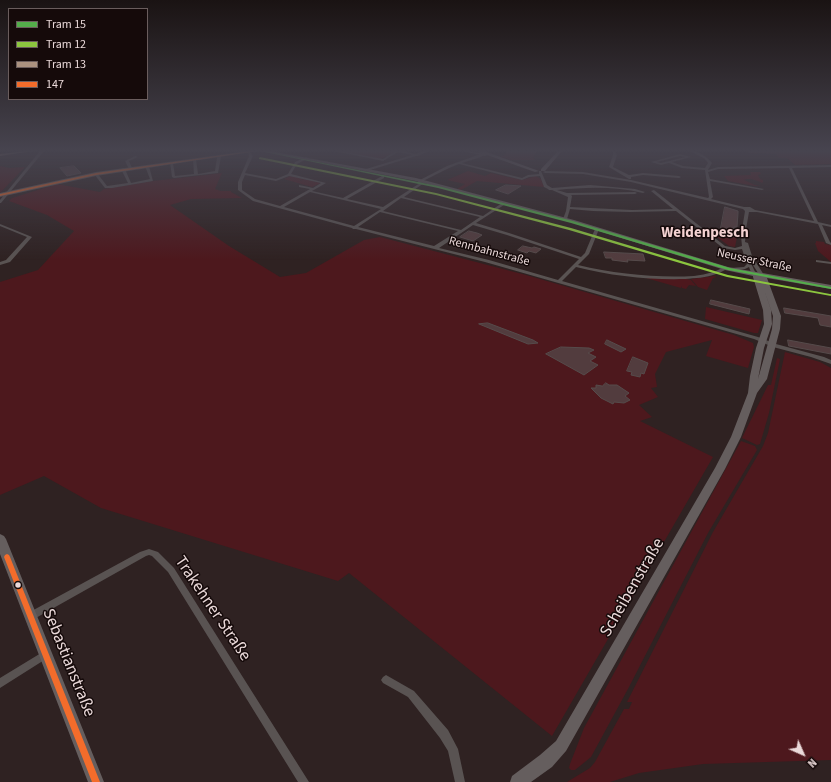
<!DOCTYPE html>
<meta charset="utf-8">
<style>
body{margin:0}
#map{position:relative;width:831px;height:782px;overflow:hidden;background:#2f2222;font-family:"Source Sans 3",sans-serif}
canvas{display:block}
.legend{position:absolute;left:8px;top:8px;width:140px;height:92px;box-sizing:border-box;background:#150a0a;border:1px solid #6a5d5d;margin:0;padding:5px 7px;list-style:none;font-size:12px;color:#ead9d9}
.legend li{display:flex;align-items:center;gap:8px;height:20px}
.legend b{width:20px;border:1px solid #6a5d5d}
.north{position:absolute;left:783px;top:734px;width:40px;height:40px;-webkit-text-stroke:3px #150a0a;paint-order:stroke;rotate:135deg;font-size:11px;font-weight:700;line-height:16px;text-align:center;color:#ead9d9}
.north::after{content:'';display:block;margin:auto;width:14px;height:18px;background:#ead9d9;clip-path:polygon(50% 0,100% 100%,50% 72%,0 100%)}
</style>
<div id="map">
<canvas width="831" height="782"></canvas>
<ul class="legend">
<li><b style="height:5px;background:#54ad4b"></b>Tram 15</li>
<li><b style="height:5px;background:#8cc63f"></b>Tram 12</li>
<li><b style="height:5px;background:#ab9280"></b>Tram 13</li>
<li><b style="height:5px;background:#f36c2b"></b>147</li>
</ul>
<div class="north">N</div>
</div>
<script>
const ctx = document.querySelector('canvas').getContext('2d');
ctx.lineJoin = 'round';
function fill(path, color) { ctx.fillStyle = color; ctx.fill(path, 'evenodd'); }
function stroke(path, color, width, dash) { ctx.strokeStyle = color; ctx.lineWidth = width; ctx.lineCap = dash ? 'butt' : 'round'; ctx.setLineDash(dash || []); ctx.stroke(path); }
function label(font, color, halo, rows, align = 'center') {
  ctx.font = font + ' "Source Sans 3",sans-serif'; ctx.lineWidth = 3; ctx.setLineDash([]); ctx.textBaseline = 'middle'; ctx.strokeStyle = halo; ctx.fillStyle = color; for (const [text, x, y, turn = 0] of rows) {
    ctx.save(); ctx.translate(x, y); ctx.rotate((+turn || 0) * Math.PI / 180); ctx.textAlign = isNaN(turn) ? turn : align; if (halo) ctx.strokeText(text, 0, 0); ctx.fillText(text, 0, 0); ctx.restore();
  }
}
const green = new Path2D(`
 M337,151H396L381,159Z
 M506,151H537L533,158L535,159L534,160H511L501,157L506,154Z
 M747,151H831V164L795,165L787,158H779L776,154L749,153Z
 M0,166L9,168L25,167L0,193Z
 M468,171L485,176L491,173L522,180L536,176L541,179L544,187L477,181L461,190L457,189L465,184L447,180Z
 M750,172H760L761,174L758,175L760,179L763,180V182L762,183C759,181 749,177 744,180L755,185H760L755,186L728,181L724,176L751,175Z
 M222,173L215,189L221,191H231V192L242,198L191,199L170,205L229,246L280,277L306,273L364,240L380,237L526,275L734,335L753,343L754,347L748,368L706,356L712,340L666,352L655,374L657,387L651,388L658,397L639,405L652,417L640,421L713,457L552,736L349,573L338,581L101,508L44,476L0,495V282L38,270L74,231L47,215L9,201L12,198L57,184L100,192L104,189L153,181Z
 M290,176L303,179L298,182L304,179L321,183L312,187L284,179Z
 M709,231L737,237L735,247L729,246Z
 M816,241L824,242L825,244L831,245V262L818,251L815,243H816Z
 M714,276L717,277L713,278L707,290L698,287L691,279Z
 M646,278L690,279H687L691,280L696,286L689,285L686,289L682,288V286L681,288Z
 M706,307L762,320L758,333H754L705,319Z
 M785,352L820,362L831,368V760L703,764L639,773L610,782H567L590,768L595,762L624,709H629L632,702H627L713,532L763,446L768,433Z
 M777,358L780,359L769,413L760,444L757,445L742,438L768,385H771Z
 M741,441L755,446L757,450L708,533L629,687L591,757L575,770H571L569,768L570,764L584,728Z`);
const building = new Path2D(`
 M74,166L81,173L67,176L60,168Z
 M506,185L521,186L508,194L496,190Z
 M725,207L738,211V213L737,227H734L733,235L720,233Z
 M469,231L477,233L482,235L473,241L460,237Z
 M523,246L532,248L534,247L541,249L536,253L529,251L527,253L518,250Z
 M604,252L643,254L645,261L627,260L628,262L612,260V258H606Z
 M711,300L750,309L749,314L710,304Z
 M784,308L831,316V327L820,325L818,318L785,313Z
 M488,323L533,340L538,343L528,344L479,324Z
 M607,340L626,349L621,352L605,344Z
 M788,340L831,348V354L789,346Z
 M561,347L589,348L594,350L588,353L596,357L590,361L598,365L584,375L546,354Z
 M633,357L648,363L644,374L641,373L640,377L631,375L632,372L627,371Z
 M606,383L609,385H617L629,393L625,396L630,400L624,403L614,402L613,404L601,398L591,388H596V385L602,386Z`);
const street = new Path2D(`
 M40,151H44L1,203H0V200Z
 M334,151H340L383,159L395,151H402L415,154L424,151H429L418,156H416L367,171H366V169L412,155L398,152L383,161Z
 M613,151H615L617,155L613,167L629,175L643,173L679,176L681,177L679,178L643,175L631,177V179H629L609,167L613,155Z
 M690,151C699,151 707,157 712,163L708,170L718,167L831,165V167L792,168L818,222L831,225V227L822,225L830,242L831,243V245L826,243L818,224L757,212H749L746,229L745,242L748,243L752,256L764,275L762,276H760L749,259L756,274V275H752L749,267L745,269L731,270V268L744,267L747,264L742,249L735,250L723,248L676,211L630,212L593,211L570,209L567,219L564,220L563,219L566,211L568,197L552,190H549L548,189L544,187L540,176L529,177L522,180L459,164L449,168L421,182L424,183L404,197L483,216L502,203H504V205L476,223L509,233L581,257L585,253L595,229L598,228L599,229L589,254L578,265C616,274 656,278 694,276C700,275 707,274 713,272C718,271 721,267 727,267V269C723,271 719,273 716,274C706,278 695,278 685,279C649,280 611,276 576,267L562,281L758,337L776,344L824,357L831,360V364L811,357L773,347L754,339L485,262L356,229H353L352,228L253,201L238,190V182L249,156L248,152H250L253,156L245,173L276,179L288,174L295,162L306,157L308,158L307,159L297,164L291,174L326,183L312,191L343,198L382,176H384V178L347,199L383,207L420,183H418V181L447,166L483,153L485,154L481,157L462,163L522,178L528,175L539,174V171H541L547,185L552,188L590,185L635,189L645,192L643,193C615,186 585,187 557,190L567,193L635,192L637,193L635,194L571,195L572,196L570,207L632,210L673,209L651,191L654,190L725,246L735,248L742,246L741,236L745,211L743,209L631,182L583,174L545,173L543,172L545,171L583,172L631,180L708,198L709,197L705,170L682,168L669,163L661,165L651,162L680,154L691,157L672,162L683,166L705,168L708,163L705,159ZM680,156L685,157L661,163L657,162ZM789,168L814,221L755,210L750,207H744L711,199L713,197L710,181L762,190L764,189L710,179L708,172L718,169ZM245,175L276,181L289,176L321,183L313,188L299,185V187L310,189L280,206L255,199L242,190V182ZM310,192L381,209L354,226L284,207ZM401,198L480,217L461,230L383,211ZM380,212L458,231L434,246L358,227ZM473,225L507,235L579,259L558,280L489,260L439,248Z
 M135,156L138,157L129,161L132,168L129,169L125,161Z
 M219,156L221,157L218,173L174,178L172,177L170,162L173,163L175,176L194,174L193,160L196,159L198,174L215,171L217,157Z
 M147,165L149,166L153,181L112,188H105L94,174L97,173L107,186L128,183L121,169L123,168L125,169L131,183L150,179L145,166Z
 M0,224L32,237L10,262L0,265V262L6,260L27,237L0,226Z
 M816,260L831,262V264L816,262Z
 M149,549L158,552L174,568L309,782H298L168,572L152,556L149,555L146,556L34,619L31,620L28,619L27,616L28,613L140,552Z
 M46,650L49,651L51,654L49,657L0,688V678Z
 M386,675L414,691L448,730L458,749L465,782H455L448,751L440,738L408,697L383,683L381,680L383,677Z`);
const secondary = new Path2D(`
 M247,151H258L96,176L0,197V193L96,172Z
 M261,151H270L416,178L574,220L728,267L831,285V289L767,278L781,316L780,329L767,379L757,393L741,437L725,469L566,751L552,767L531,782H510L512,776L540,755L556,741L715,468L731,437L748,393L750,376L756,348L764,324L763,310L753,277V276L725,270L570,222L416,181ZM760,278L773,316L772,329L758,379L764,348L772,324L771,310Z
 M463,151L480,153L478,151H484L539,171L535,172L487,155L485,156Z
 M558,151H562L545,171H541V169Z
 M0,534L4,536L6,539L104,782H88L0,554Z`);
const bus1 = new Path2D(`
 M251,151H257L96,175L0,196V194L96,173Z
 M7,554L9,555L10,557L100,782H92L4,557L5,555Z`);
const tram1 = new Path2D(`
 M260,151H264L438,186L573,221L730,268L831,287V289L728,270L571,223L438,188Z`);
const tram2 = new Path2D(`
 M260,157L436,193L571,228L728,275L830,294H831V296L727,277L569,230L436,195L259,159V158Z`);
const tram3 = new Path2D(`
 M26,151H33L0,156V154Z`);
const markers = [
 [18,585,3.5,"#ead9d9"]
];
const farStreetnames = [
 ["Rennbahnstraße",489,252,15],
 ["Neusser Straße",754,261,12]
];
const farDistrictnames = [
 ["Weidenpesch",705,234]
];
const nearStreetnames = [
 ["Scheibenstraße",633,588,-60],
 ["Trakehner Straße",212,609,56],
 ["Sebastianstraße",68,663,68]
];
fill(green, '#4d181d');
fill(building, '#523c3e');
stroke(building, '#564b4b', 1);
fill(street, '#595352');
fill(secondary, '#655e5e');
fill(bus1, '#f36c2b');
fill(tram1, '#54ad4b');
fill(tram2, '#8cc63f');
fill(tram3, '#ab9280');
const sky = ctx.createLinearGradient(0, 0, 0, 260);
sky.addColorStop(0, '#1a1313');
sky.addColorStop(0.58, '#47444f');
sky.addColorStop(1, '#47444f00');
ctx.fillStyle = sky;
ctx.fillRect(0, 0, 831, 260);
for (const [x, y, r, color] of markers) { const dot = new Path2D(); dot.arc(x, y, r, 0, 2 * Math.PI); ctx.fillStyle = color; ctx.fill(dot); stroke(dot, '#150a0a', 1.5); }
label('12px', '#ead9d9', '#150a0a', farStreetnames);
label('bold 15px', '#f3d1d1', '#150a0a', farDistrictnames);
label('17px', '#ead9d9', '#150a0a', nearStreetnames);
</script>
